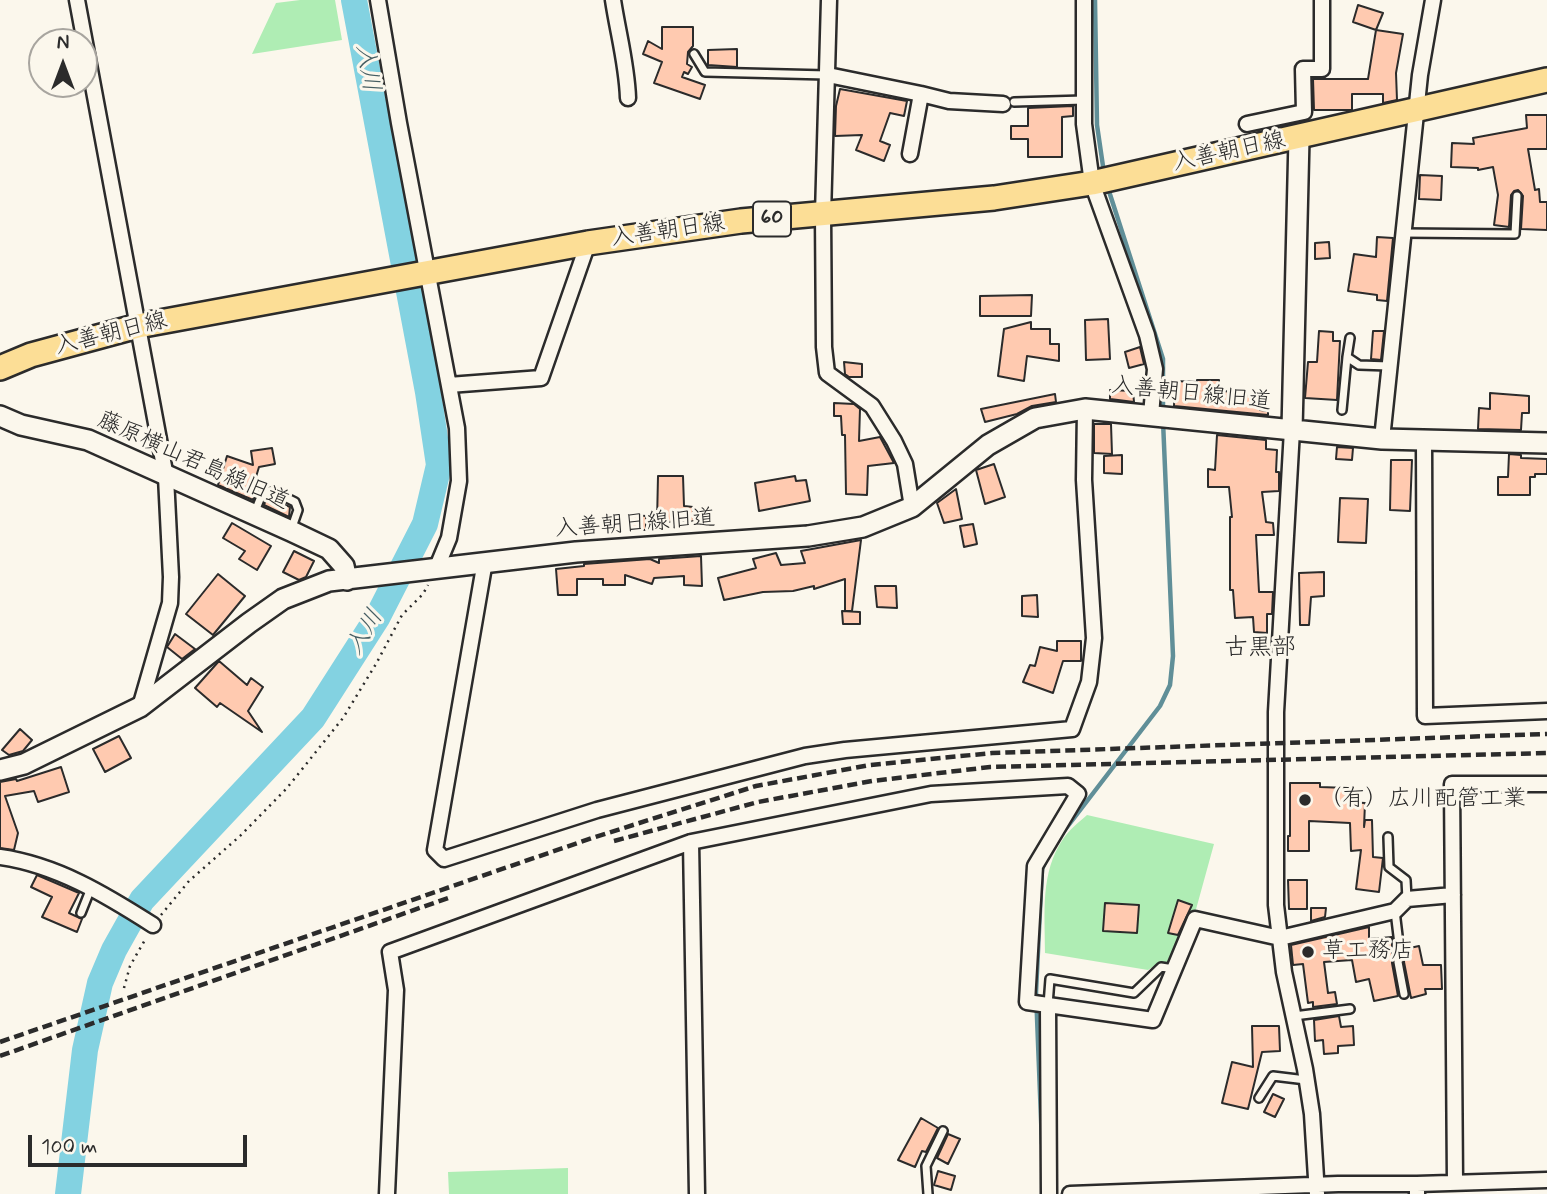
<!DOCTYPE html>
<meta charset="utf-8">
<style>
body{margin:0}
#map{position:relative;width:1547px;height:1194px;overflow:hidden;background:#fbf7ec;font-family:Mynerve,sans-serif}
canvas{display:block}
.north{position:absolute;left:28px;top:28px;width:70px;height:70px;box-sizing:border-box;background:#fbf7ec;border:2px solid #a8a59f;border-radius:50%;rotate:0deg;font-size:19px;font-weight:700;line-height:28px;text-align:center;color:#2b2b2b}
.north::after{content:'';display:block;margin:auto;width:24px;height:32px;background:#2b2b2b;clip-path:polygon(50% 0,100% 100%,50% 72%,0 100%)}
.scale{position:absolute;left:28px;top:1135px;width:219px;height:32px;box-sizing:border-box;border:4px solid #2b2b2b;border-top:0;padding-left:9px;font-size:21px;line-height:24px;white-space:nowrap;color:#2b2b2b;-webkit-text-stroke:5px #fbf7ec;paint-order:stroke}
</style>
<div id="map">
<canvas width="1547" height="1194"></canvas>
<div class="north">N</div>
<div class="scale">100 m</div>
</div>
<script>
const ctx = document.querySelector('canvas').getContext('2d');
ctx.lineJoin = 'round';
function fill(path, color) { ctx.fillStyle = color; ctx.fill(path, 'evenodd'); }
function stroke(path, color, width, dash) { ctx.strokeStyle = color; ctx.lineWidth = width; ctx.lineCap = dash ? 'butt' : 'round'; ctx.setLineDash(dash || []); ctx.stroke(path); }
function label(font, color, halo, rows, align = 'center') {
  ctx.font = font + ' Mynerve,"Klee One",sans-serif'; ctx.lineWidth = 6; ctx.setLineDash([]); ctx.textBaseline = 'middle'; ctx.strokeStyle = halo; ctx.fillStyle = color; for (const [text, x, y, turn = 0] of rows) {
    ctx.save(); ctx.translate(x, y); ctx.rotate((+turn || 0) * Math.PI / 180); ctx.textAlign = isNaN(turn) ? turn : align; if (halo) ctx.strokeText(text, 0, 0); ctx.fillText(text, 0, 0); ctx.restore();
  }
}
const green = new Path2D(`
 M300,0H335L342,40L252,54L276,3Z
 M1087,815L1214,844L1195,913L1172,963H1159L1148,970L1045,953C1045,913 1040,873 1063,839C1069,830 1079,822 1087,815Z
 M568,1168V1194H449L448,1172Z`);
const stream = new Path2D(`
 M1095,0L1097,125L1104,173
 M1107,185L1163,359V412
 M1061,835L1160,706L1170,685L1173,656L1163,421
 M1042,1144L1036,992L1042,869L1046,860`);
const river = new Path2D(`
 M68,1194L85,1050L100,983L114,950L142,900L313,718L377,618L425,524L439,465L428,392L354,0`);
const building = new Path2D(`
 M1358,5L1383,13L1376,30L1353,22Z
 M662,27H693V46L688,52L687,64L692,67L688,74L684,72L682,77L705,85L700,99L654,83L662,62L643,54L648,41L662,49Z
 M1376,30L1403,34L1396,73L1397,100L1383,103V94H1352V110H1314L1313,79H1368Z
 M737,49V67L708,65V50Z
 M840,89L907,101L904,116L890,113L880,141L890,145L884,161L856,150L862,135L835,136L836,106Z
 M1073,106V116L1062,117V157H1028V139H1011V126H1028V108Z
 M1526,115H1547V149H1528L1535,190L1539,189L1540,202H1547V230L1521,229L1523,196L1518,190L1514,191L1511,195L1509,227L1494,225L1498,195L1493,167L1478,170V168L1451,167L1452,143L1474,144L1473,138L1527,128Z
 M1420,175L1442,176L1441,200L1419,199Z
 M1377,237L1393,238L1387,301L1377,300V295L1348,291L1354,254L1376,257Z
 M1329,242L1330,258L1315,259V243Z
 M1032,295L1031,316H980V296Z
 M1108,319L1110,359L1086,360L1085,320Z
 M1031,322V329H1050V344H1059V361L1027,356L1024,381L998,376L1004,329Z
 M1319,331L1333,332V341H1340L1337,400L1305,398L1308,362H1317Z
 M1373,331H1384L1381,360L1371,359Z
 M1140,347L1144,364L1129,368L1125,352Z
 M844,362L862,364V377H849L845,374Z
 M1197,380H1219V390L1262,398L1260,410L1268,411V415L1174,406L1175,381L1197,382Z
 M1110,390L1133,391L1134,402L1110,399Z
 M1490,393L1529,396V413H1522L1521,430L1478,429L1479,408L1490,409Z
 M1055,394L1056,402L1032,406L1017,414L985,422L981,409Z
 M834,403L854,404L860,409L859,441L880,437L894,463L868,466L867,495L846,494L845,435H842L841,416H834Z
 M1094,424H1111L1112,454L1094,453Z
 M1217,435L1266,440V449L1277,450L1276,472H1279V491L1262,492L1266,522L1273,523L1274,535H1256L1259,592H1273L1272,614H1267V633L1254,632L1253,617L1235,618L1233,590H1230V517H1232L1229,487H1208V469L1215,470Z
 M1337,447L1353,448L1352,460L1336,459Z
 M272,448L275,464L259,467L252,490L256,492L253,500L218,485L227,456L253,465L251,451Z
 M1509,454L1521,455V458L1547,459V474H1535V477H1530V495H1498V477H1508Z
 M1122,455V474L1104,473V456Z
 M1391,460H1412L1410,511L1390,510Z
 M994,464L1005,497L985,504L976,470Z
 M658,476H683L684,506L693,507L694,521L657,522Z
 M795,476L796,481L806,480L810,501L759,511L755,483Z
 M956,489L962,519L944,523L937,503Z
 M1340,498L1368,499L1366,543L1338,542Z
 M271,499L290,507L289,517L264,505L266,500Z
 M631,515L646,516V530L631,529Z
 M232,523L271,546L257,570L239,559L245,551L223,538Z
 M973,524L977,544L964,547L960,526Z
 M861,540L852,611H845V579L814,589V586L793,591L763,592L724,600L718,578L756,568L753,559L776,553L781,565L805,563L801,551Z
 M294,551L314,561L306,577L299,580L283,572Z
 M701,556L702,586L684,585V576L654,578L652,584L625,575V585H603V579H577V595H558L556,569L584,566V564L650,559L659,563V559Z
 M1324,572V596L1311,597L1309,625H1300L1299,573Z
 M218,574L245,596L213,635L186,614Z
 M875,586H896L897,608L877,607Z
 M1037,595L1038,617L1022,616V596Z
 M842,611L860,612V624H843Z
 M175,634L195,649L182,659L167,647Z
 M1057,641H1081V661H1063L1053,693L1023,682L1030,665L1035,666L1040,647L1057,651Z
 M219,661L247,685L251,678L263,687L248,711L262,732L220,703L217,707L195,688Z
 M20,729L32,740L23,751L9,755L2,750Z
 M119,736L131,758L105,772L93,749Z
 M61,767L69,792L38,802L34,791L5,796L18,833L14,850L0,848V782L16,779L17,781Z
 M1290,783H1320V787L1348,788V802L1365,803L1364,827L1365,820H1372L1373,857L1383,858L1379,892L1356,889L1361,850L1351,851L1350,823L1309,821V851H1288V836H1290Z
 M37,875L79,893L69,913L82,919L77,932L42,917L52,897L31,887Z
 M1288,880H1307V909H1289Z
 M1178,900L1192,905L1178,935L1168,933Z
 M1105,903L1139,905L1137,933L1103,931Z
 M1311,908H1326L1325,917L1311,921Z
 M1369,927V939L1392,937V963L1398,996L1374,1001L1369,979L1356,982L1352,960L1324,962L1328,993L1335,992L1337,1004L1313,1007V1002L1308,1003L1303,964L1293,965L1291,945Z
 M1419,946L1423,965H1441L1442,989H1425L1426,994L1411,998L1404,962L1405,949Z
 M1339,1016L1341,1027L1353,1026L1354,1045L1338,1046V1053L1324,1054L1323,1040L1315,1041L1314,1020Z
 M1252,1026H1279L1280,1051L1262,1052L1248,1109L1222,1103L1232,1062L1253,1067Z
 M1273,1094L1284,1099L1275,1117L1264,1112Z
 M921,1118L938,1128L926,1152L922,1151L915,1167L898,1160Z
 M948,1134L960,1139L948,1164L937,1158Z
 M938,1171L955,1176L951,1190L934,1185Z`);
const path = new Path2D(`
 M161,915L189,881L240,836L287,788L343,718L376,664L402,615L423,594L428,585
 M124,988L130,966L146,938`);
const lane = new Path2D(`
 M694,54L705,72L827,75
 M1014,102L1084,100
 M1403,233L1515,234L1517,196
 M1350,338L1347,357L1359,365L1389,366
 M1342,410L1347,357
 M254,514L262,494L275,492L295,502L298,510L291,530
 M1388,837L1389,867L1406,880L1407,899
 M1395,911L1399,944L1398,962L1404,994
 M81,913L91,888
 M1048,1005L1050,979L1134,993L1161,967L1174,969
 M1294,1016L1350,1009
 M1259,1098L1273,1076L1306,1080
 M928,1194L926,1166L943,1131`);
const street = new Path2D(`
 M77,0L166,477L171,577L170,603L140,707
 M378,0L399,123L457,428L459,481L449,538L437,567
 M613,0C618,33 627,65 628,98
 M829,0L823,215L824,347L827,373L872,406L894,441L905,464L912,507
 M1084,0V124L1092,183L1147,335L1155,369L1151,415
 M828,75L921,94L910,154
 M921,94L949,101L1003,104
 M1247,124L1304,112L1303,69H1322V0
 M449,385L541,378L588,243
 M1292,430L1276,712V905L1284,972L1305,1069L1312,1114L1317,1194
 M1382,439L1420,75L1433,0
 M1424,440L1425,716L1547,711
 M485,561L435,850L444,859L597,810L805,756L845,750L1072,729L1089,682L1094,638L1084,480L1085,409
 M691,842L697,1194
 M0,857C57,865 106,895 153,925
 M1048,1006L1049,1194
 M1455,1182L1452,784H1547
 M387,1194L396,990L390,952L691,842L931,794L1068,786L1078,794L1035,866L1027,1002L1153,1020L1195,919L1280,938L1395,911L1407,899L1453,895
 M1070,1194L1338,1184H1417
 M1417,1194V1184L1547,1180`);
const secondary = new Path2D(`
 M0,416L21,425L88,440L291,531L329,549L344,566L347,580
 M1292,430L1299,138
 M0,770L24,764L140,707L249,623L283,599L329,581L576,552L808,536L863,527L912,507L988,445L1035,418L1085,409L1382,439L1547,443`);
const primary = new Path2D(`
 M0,368L31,355L138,326L588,243L741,221L994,198L1092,183L1547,80`);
const rail = new Path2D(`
 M614,841L758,802L872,781L990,767L1547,753
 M0,1042L592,838L756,786L870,765L992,753L1547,734
 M0,1056L448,898`);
const markers = [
 [1305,800,7,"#2b2b2b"],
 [1308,952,7,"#2b2b2b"]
];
const shields = [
 [772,219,38]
];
const shieldNames = [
 ["60",772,219]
];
const streetNames = [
 ["入善朝日線",1229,153,-12],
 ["入善朝日線",668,232,-8],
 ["入善朝日線",111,335,-14],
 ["入善朝日線旧道",1191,395,6],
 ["藤原横山君島線旧道",193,462,24],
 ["入善朝日線旧道",635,525,-4]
];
const poiNames = [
 ["（有）広川配管工業",1319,800],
 ["草工務店",1322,952]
];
const waterNames = [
 ["入川",366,68,80],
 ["入川",366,633,-59]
];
const neighbourhoodNames = [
 ["古黒部",1260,649]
];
fill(green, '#afedb4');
stroke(stream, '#608f98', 4.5);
stroke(river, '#83d2e1', 26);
fill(building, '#ffcab0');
stroke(building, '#2b2b2b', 2);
stroke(lane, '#2b2b2b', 12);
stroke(street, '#2b2b2b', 19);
stroke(secondary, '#2b2b2b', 24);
stroke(primary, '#2b2b2b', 28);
stroke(path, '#2b2b2b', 2.5, [2, 5]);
stroke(lane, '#fbf7ec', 7);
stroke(street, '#fbf7ec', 14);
stroke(secondary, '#fbf7ec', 19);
stroke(primary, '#fcde96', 23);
stroke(rail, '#2b2b2b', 4.5, [10, 5]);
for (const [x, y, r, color] of markers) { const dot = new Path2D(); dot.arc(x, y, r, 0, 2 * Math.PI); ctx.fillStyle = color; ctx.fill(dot); stroke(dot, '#fbf7ec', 2.5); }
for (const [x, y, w] of shields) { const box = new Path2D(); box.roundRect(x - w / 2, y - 17.5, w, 35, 5); ctx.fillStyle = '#fbf7ec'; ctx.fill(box); stroke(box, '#2b2b2b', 2); }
label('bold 21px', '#2b2b2b', null, shieldNames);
label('23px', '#2b2b2b', '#fbf7ec', streetNames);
label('23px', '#2b2b2b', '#fbf7ec', poiNames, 'left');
label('italic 24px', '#455d62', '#fbf7ec', waterNames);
label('24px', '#2b2b2b', '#fbf7ec', neighbourhoodNames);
</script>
